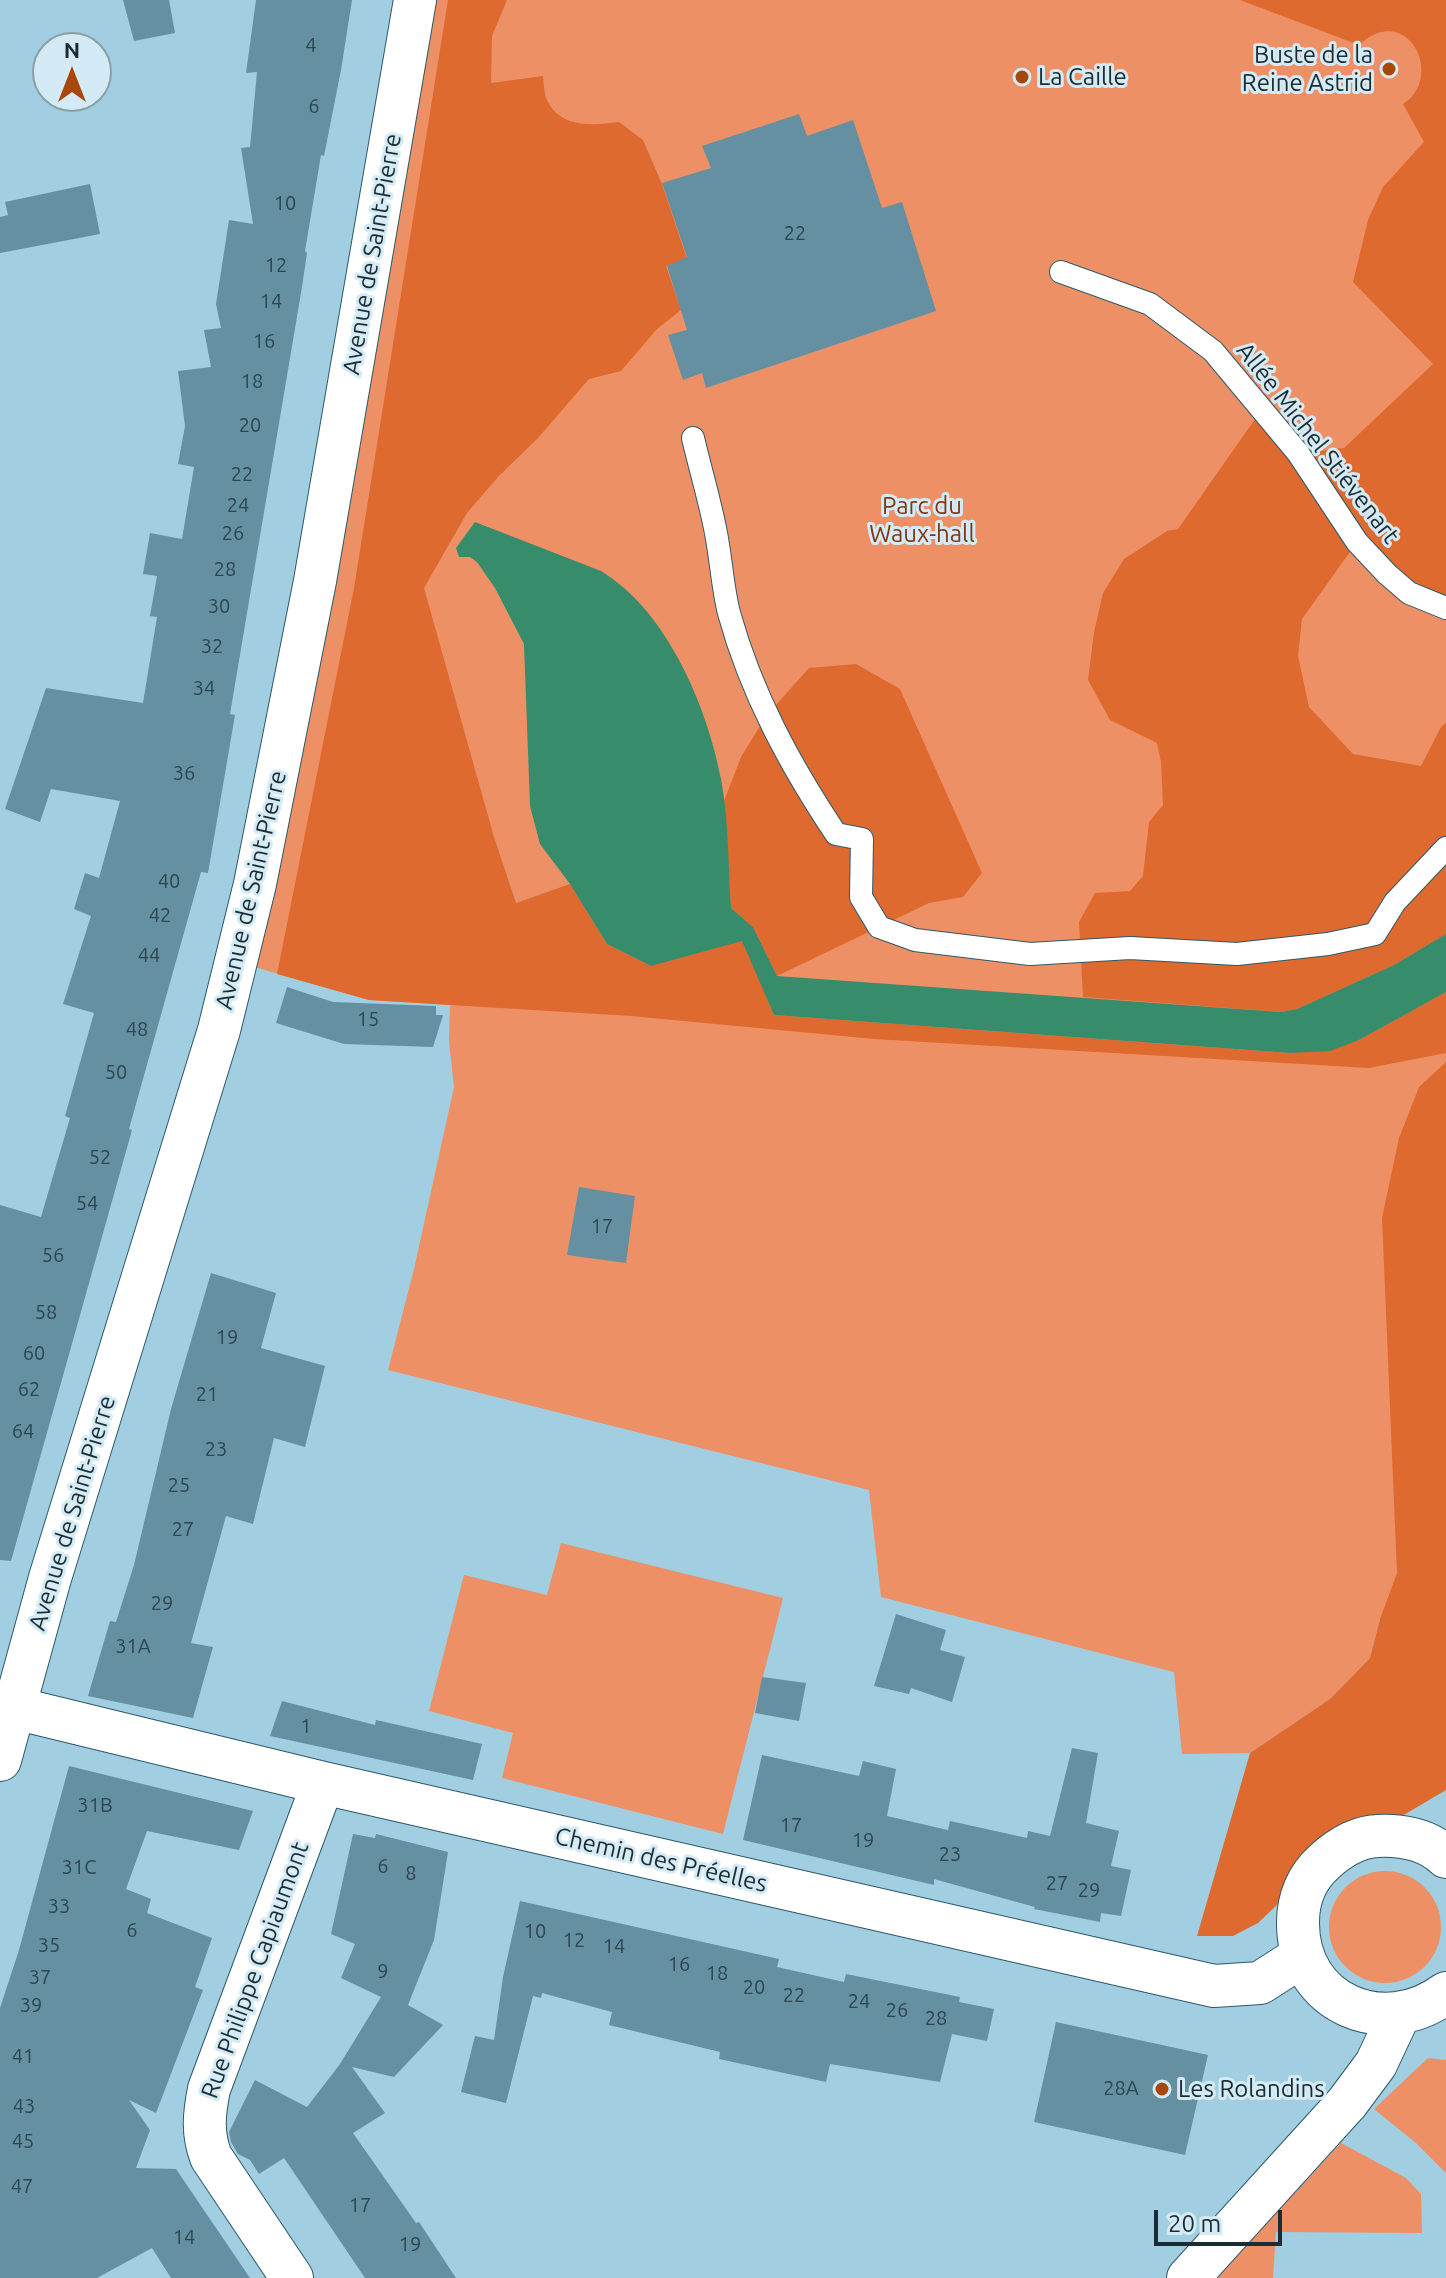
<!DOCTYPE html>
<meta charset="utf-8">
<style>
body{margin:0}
#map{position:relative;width:1446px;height:2278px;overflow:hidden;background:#a1cee1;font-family:Ubuntu,sans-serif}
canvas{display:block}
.north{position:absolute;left:32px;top:32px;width:80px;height:80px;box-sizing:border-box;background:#d4ebf5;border:2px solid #8a9fa8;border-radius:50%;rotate:0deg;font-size:22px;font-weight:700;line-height:32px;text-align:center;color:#1b2d34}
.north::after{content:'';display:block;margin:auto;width:28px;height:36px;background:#a9460a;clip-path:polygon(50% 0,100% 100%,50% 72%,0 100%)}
.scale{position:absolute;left:1154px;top:2210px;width:128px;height:36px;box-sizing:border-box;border:4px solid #1b2d34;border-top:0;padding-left:10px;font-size:24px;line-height:28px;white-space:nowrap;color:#1b2d34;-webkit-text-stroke:6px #d4ebf5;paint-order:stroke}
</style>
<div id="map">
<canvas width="1446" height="2278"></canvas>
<div class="north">N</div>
<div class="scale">20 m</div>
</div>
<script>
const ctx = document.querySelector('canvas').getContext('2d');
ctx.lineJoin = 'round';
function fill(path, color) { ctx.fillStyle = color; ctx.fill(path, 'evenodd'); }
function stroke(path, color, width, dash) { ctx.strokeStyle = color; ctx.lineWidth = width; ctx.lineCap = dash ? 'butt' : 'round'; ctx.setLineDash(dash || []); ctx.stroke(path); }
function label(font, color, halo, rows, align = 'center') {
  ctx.font = font + ' Ubuntu,sans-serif'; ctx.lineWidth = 6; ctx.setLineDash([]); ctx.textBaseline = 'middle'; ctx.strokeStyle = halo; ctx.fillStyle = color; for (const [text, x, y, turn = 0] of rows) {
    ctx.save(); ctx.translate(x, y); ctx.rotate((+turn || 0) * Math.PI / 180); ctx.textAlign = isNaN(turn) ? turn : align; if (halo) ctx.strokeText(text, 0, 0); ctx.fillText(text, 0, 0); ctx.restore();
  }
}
const green = new Path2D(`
 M415,0H1446V1564L1380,1619L1370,1658L1330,1699L1250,1753L1182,1754L1174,1672L881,1597L869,1490L388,1370L414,1269L454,1087L449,1042L450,1005L369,1000L237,962Z
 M561,1543L783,1598L723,1834L502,1778L513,1733L429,1711L464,1575L547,1595Z
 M1329 1927a56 56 0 1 1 112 0a56 56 0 1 1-112 0Z
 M1428,2058L1446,2060V2173L1416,2143L1374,2109Z
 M1341,2143L1406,2178L1421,2194L1422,2233L1276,2232L1273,2278H1216Z`);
const forest = new Path2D(`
 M448,0H507L492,36L491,83L543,76C544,84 544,96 548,102C562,129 595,125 619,122L643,140L662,184L687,259L666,266L681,310L657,329L621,371L589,379L538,438L498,477L467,513L424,588L494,837L516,903L570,884L607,944L651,966L743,940L774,1015L1290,1053L1359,1040L1446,992V1053L1369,1068L874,1039L631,1016L369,1000L277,974L354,588Z
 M1240,0H1446V608L1357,542L1302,619L1298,656L1309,707L1353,754L1421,766L1441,727L1446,723V934L1394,965L1297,1009L1281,1012L1083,997L1079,922L1095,893L1130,891L1143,876L1149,822L1163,805L1161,762L1157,743L1110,720L1088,680L1094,632L1103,593L1124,559L1167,531L1178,529L1262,409L1298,453L1344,448L1433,364L1353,282L1368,220L1383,187L1424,142L1403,104C1446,77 1407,0 1359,45Z
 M856,664L900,689L982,873L963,897L929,903L777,976L753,927L731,908L724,801L741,757L766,716L809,668Z
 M1446,1062V1790L1368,1836L1279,1903L1258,1923L1233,1936H1197L1250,1753L1330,1699L1370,1658L1380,1619L1397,1573L1382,1218L1399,1138L1419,1087Z`);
const water = new Path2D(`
 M475,522L601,571C667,611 707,706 721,779C729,821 728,866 731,908L753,927L777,976L1281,1012L1297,1009L1394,965L1446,934V992L1359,1040L1330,1051L1290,1053L774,1015L742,941L651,966L607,944L570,884L540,844L530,806L524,644L495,588L477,562L470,557H459L456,548Z`);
const building = new Path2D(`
 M123,0H169L175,33L134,41Z
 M256,0H352L341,70L324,156L321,155L305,251L307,253L302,287L230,714L235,715L208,873L201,872L129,1129L132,1130L11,1561L0,1560V1205L41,1217L70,1118L65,1116L94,1013L63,1004L91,916L74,909L85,873L99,878L120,801L51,789L40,822L5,809L46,688L143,703L157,617L150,616L157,576L143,574L150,533L182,539L194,467L178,464L185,426L178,371L211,367L204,330L221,328L216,304L229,220L253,224L241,148L250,147L257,72L246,73Z
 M799,114L807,136L853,120L882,208L902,202L936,311L706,388L702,373L683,380L668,335L687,330L667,266L687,257L662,183L711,168L702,146Z
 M90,184L100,234L0,253V217L8,215L5,202Z
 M287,987L333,1002L436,1006V1015H443L433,1047L344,1044L276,1023Z
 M579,1187L635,1196L626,1263L567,1255Z
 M211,1273L276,1293L261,1348L325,1366L305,1447L274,1438L253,1524L226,1516L191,1643L213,1647L193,1718L88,1696L110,1621L116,1622L134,1565L171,1409Z
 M896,1614L946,1630L940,1650L965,1657L952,1702L911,1688L909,1694L874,1686Z
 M762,1677L806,1683L799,1721L755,1713Z
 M282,1701L375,1725L376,1720L482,1744L473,1780L270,1736Z
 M1072,1748L1098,1753L1086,1823L1119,1831L1111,1866L1131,1870L1121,1916L1101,1913L1100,1922L1034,1909L1035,1907L1013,1901L934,1879V1885L743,1840L762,1755L859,1776L863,1761L896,1769L887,1816L948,1830L950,1821L1027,1838L1028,1831L1050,1836Z
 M69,1766L253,1811L239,1850L147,1831L126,1889L151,1899L147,1913L212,1938L195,1987L203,1990L156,2113L129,2100L150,2130L136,2168L176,2169L250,2278H171L152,2248L97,2278H0V2008L19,1950Z
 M353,1834L375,1838L376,1834L448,1852L434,1940L408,2005L443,2025L394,2077L352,2067L385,2113L353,2133L416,2223L419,2222L456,2278H365L284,2158L259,2174L250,2160L238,2154L231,2142L229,2132L255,2080L307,2107L340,2064L381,1997L341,1978L355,1944L331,1934Z
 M520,1901L779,1959L777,1967L844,1982L846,1974L960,1997L959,2002L994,2009L987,2041L952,2034L940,2082L830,2064L826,2082L719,2059L720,2052L609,2025L612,2012L542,1993L541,1998L533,1996L506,2103L461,2092L475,2036L494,2040L503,1977Z
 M1056,2022L1208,2055L1185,2155L1034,2122Z`);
const lane = new Path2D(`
 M1061,272L1150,304L1213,351L1298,453L1357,542L1387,574L1409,593L1446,608
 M693,438C700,468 709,498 715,528C721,556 722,585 729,613C751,693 790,765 836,834L862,839L861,897L879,927L915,940L1030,954L1130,948L1237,954L1328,944L1375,934L1395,902L1446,848`);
const street = new Path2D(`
 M15,1708L323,1783L1214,1986L1260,1983L1302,1956
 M0,1760L50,1578L219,1030L255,884L315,581L415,0
 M1446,1857C1428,1840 1402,1835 1378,1836C1357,1837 1339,1848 1324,1862C1307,1877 1298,1899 1298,1922C1297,2003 1383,2040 1446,1993
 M292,2278L211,2157C202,2133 204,2114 209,2089L323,1783
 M1188,2278L1347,2103L1376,2064L1399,2015`);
const markers = [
 [1389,69,8,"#a9460a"],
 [1022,77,8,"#a9460a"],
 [1162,2089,8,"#a9460a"]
];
const numberNames = [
 ["4",311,45],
 ["6",314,106],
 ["10",285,203],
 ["22",795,233],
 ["12",276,265],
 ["14",271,301],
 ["16",264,341],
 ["18",252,381],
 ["20",250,425],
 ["22",242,474],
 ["24",238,505],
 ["26",233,533],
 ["28",225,569],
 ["30",219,606],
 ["32",212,646],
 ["34",204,688],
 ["36",184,773],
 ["40",169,881],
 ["42",160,915],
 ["44",149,955],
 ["15",368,1019],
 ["48",137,1029],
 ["50",116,1072],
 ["52",100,1157],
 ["54",87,1203],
 ["17",602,1226],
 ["56",53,1255],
 ["58",46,1312],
 ["19",227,1337],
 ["60",34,1353],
 ["62",29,1389],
 ["21",207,1394],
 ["64",23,1431],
 ["23",216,1449],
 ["25",179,1485],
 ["27",183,1529],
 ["29",162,1603],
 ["31A",133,1646],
 ["1",306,1726],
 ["31B",95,1805],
 ["17",791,1825],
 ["19",863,1840],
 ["23",950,1854],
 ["6",383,1866],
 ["31C",79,1867],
 ["8",411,1873],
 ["27",1057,1883],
 ["29",1089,1890],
 ["33",59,1906],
 ["6",132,1930],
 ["10",535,1931],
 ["12",574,1940],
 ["35",49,1945],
 ["14",614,1946],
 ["16",679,1964],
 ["9",383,1971],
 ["18",717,1973],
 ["37",40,1977],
 ["20",754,1987],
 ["22",794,1995],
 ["24",859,2001],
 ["39",31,2005],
 ["26",897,2010],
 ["28",936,2018],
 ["41",23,2056],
 ["28A",1121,2088],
 ["43",24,2106],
 ["45",23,2141],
 ["47",22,2186],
 ["17",360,2205],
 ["14",184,2237],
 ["19",410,2244]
];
const poiNames = [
 ["Buste de la",1373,55,"right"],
 ["Reine Astrid",1373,83,"right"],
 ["La Caille",1038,77],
 ["Les Rolandins",1178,2089]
];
const streetNames = [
 ["Avenue de Saint-Pierre",372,254,-80],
 ["Allée Michel Stiévenart",1318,443,52],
 ["Avenue de Saint-Pierre",251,890,-77],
 ["Avenue de Saint-Pierre",72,1513,-73],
 ["Chemin des Préelles",661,1860,13],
 ["Rue Philippe Capiaumont",255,1970,-70]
];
const parkNames = [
 ["Parc du",922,506],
 ["Waux-hall",922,534]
];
fill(green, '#ee9065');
fill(forest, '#de6a2f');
fill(water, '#378c6b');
fill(building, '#6490a2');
stroke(lane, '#2e5969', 24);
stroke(street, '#2e5969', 44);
stroke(lane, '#fff', 22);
stroke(street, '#fff', 42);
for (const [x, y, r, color] of markers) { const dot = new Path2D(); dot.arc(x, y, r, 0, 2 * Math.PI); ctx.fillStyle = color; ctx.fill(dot); stroke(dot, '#d4ebf5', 3); }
label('20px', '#2d4650', null, numberNames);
label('24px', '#1b2d34', '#d4ebf5', poiNames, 'left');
label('24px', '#1b2d34', '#d4ebf5', streetNames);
label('24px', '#82370e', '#d4ebf5', parkNames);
</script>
